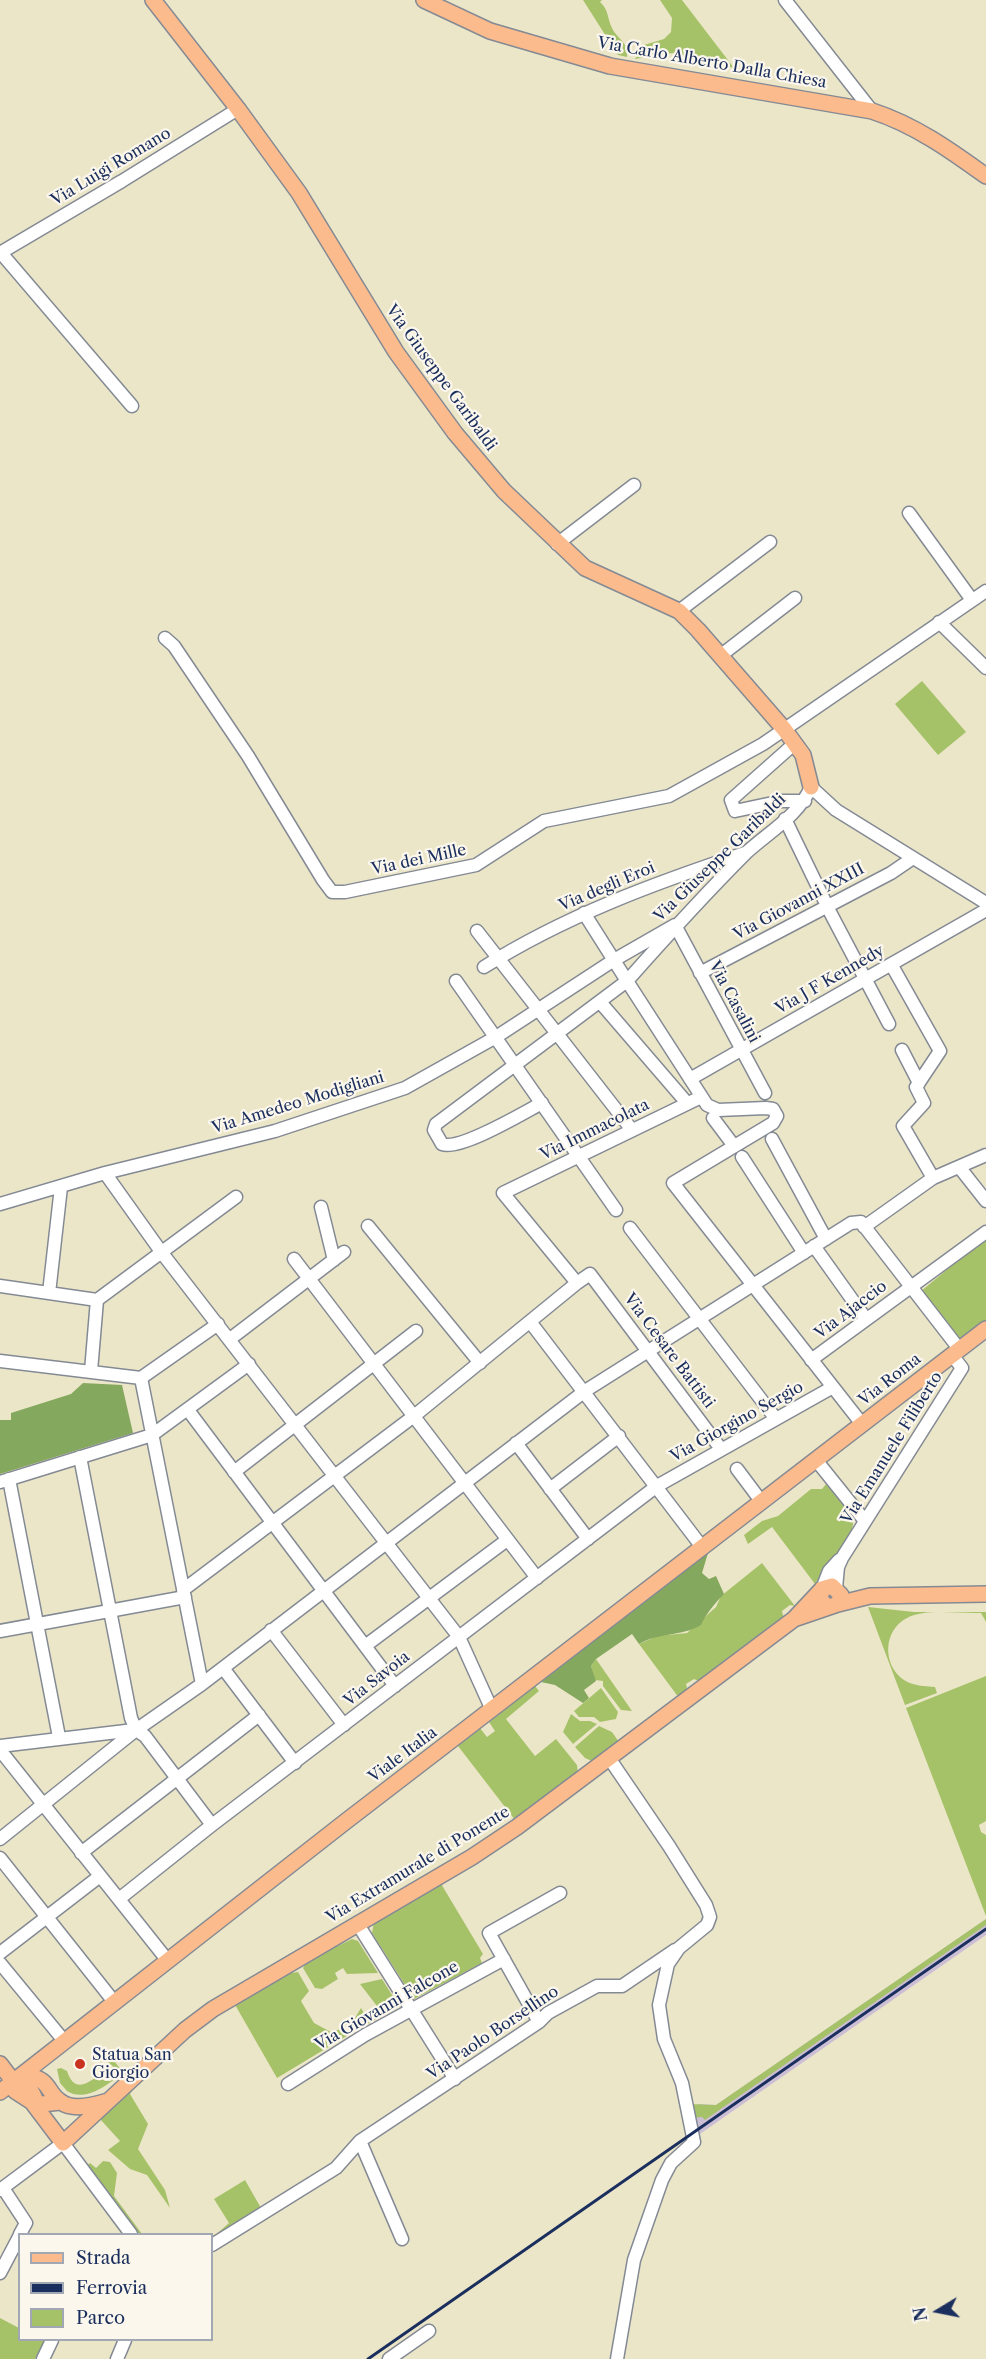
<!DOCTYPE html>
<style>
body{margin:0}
#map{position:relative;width:986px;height:2359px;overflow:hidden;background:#ece6c9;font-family:"Libre Caslon Text",serif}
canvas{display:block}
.legend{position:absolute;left:18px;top:2233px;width:195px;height:108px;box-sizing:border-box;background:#fbf7ec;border:2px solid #a1a7b3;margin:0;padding:8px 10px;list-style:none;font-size:18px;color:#1b2f5e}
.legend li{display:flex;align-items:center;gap:12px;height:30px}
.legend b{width:30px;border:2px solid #a1a7b3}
.north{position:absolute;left:908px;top:2281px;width:60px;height:60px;-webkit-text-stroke:4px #fbf7ec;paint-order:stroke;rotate:260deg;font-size:16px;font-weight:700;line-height:24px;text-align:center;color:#1b2f5e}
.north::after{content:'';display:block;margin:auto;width:21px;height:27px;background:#1b2f5e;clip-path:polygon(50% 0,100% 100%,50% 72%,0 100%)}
</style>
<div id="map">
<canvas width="986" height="2359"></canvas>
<ul class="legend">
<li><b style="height:8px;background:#fbbb8d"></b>Strada</li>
<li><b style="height:8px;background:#1b2f5e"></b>Ferrovia</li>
<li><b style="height:16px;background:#a6c269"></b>Parco</li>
</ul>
<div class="north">N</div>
</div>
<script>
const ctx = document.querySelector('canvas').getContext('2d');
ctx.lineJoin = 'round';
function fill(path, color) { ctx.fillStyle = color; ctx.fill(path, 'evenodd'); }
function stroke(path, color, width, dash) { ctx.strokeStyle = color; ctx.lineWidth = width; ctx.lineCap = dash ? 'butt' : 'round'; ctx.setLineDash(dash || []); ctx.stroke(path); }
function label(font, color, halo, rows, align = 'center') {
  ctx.font = font + ' "Libre Caslon Text",serif'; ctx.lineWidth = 4.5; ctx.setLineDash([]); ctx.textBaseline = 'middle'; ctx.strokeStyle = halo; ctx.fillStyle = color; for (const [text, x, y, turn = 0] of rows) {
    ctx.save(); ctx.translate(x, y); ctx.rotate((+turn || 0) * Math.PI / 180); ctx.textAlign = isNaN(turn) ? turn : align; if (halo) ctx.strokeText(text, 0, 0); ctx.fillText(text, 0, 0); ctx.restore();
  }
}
const industrial = new Path2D(`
 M986,1919V1935L697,2136L691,2118L698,2104L716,2105Z`);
const green = new Path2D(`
 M583,0H602L600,2C609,10 607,18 612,28C617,39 629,42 627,57L618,55Z
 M660,0H682L734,68L673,53L635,59L644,45L664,39L671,32L672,18Z
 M922,681L966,732L938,755L895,704Z
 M986,1237V1322L960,1342L920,1292Z
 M826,1484C834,1494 846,1505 852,1517C860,1532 825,1570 815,1584L772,1527L748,1544L744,1535L762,1521L778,1516L811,1489H822Z
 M762,1563L795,1606L790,1605L782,1611L784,1619L701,1682L694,1679L686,1684L688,1692L679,1698L639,1644L657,1636L687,1633L716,1607L721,1596Z
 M868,1607L914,1612H986V1622L981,1613C959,1614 926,1608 907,1618C883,1630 882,1665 904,1680C913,1686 925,1686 935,1687L937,1693L905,1705Z
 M596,1659L632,1711L621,1710L603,1686V1681L595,1680L591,1666Z
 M986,1676V1821L979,1825L981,1832L986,1835V1916L906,1708Z
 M535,1686L539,1691L506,1719L535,1756L556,1739L577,1765L578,1774L515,1820L458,1746L480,1728L487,1737L495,1731L489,1722Z
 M601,1688L618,1712L616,1719L600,1722L594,1717H579L574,1711Z
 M571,1714L580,1721H590L597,1724L573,1744L563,1732Z
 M599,1726L612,1732L619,1742L594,1762L585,1758L575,1747Z
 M440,1882L483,1954L480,1958L482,1963L414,1999L372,1933L374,1922Z
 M986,1919V1925L705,2120L702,2117L691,2118L689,2104L716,2105Z
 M352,1939L358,1941L378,1973L347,1974L343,1968L335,1973L338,1979L322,1989L315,1988L303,1968L307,1961Z
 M298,1972L309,1991L301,2001L314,2023L331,2032L341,2029L350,2034L277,2078L234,2003L285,1974Z
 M382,1979L399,2006L357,2030L355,2018L361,2008L367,2018L380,2010L360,1984Z
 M111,2061H114L123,2072C109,2084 86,2103 67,2091L60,2083L57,2069L61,2068L67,2071C74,2092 85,2085 98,2076L105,2081H111L116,2073L112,2065L106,2064Z
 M133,2090L130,2094L148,2124L138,2149L165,2190L170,2208L147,2175L130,2169L108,2150L120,2141L100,2119Z
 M103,2161L110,2162L117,2173L114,2196L142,2234H135L85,2167L90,2163L96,2168Z
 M245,2180L261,2208L212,2243V2238L229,2223L214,2199Z
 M0,2318L19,2328L20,2340H45L35,2359H0Z`);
const forest = new Path2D(`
 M83,1383L122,1385L133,1433L0,1474V1420H11V1413L71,1394Z
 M708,1553L702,1573L709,1579L716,1576L724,1594C716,1602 705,1615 701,1625C681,1637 659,1632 639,1644L632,1634L596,1659L591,1666L596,1681L584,1690L589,1698L583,1703L555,1685L541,1682Z`);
const minor = new Path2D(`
 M785,0L872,111
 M0,253L122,181L238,109
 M1,253L132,406
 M909,513L972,600
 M557,544L634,485
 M679,611L770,542
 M939,622L986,668
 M165,638L174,646L248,756L323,880L332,892H345L476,865L544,821L669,796L763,744L986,591
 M720,656L795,598
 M794,744L731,800L735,811L782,801H805
 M785,819L831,914L889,1024
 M477,931L632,1130
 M891,964L940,1051L916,1087L924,1103L903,1126L933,1178
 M484,967C565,916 655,883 745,853
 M700,973L891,873L913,858
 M456,981L616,1210
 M600,1002L687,1103
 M902,1050L919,1083
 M690,1079L986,910
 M701,1097L503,1193L577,1283L590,1274L721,1449
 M542,1103C523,1113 460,1151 442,1144L434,1130L436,1124L627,981L584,913
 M713,1118L734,1146
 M772,1139L826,1239
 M742,1157L804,1253
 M960,1168L986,1201
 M105,1173L162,1253L459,1637L492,1710
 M0,1204L105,1173L275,1131L405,1088L496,1037L614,960L675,925L765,1093
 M321,1207L334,1260
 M368,1226L480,1363
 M864,1227L933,1178L986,1155
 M630,1228L776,1419
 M814,1246L866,1319
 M294,1259L537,1578
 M0,1286L97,1300L236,1197
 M49,1293L61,1187
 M531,1323L702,1547
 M230,1339L344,1252
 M811,1360L986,1232
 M0,1361L141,1378
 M91,1371L97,1300
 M141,1378L202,1684
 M141,1378L218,1324
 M188,1410L395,1686
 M862,1424L673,1183L773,1123L777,1116L773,1109L766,1108L718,1110L707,1105L627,981C666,937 705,894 747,852C769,832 799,815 811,787L836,810L986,903
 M516,1443L588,1539
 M80,1457L131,1718L136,1730L145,1736L212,1825
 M816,1460L865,1521
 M737,1469L761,1501
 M234,1472L416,1331
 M9,1479L59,1737
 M0,1482L152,1435L249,1364
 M550,1489L619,1436
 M836,1588L838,1567L842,1558L962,1368L952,1355
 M822,1589L829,1571L839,1560
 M183,1590L414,1416L577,1283
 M271,1630L344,1725
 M0,1631L185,1597
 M365,1646L507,1540
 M223,1668L295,1763
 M0,1746L134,1730
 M0,1750L168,1961
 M609,1758L669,1846L706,1905L710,1917L707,1925L679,1948L668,1964L659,2005L664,2039L682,2083L694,2142L671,2163L662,2180L634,2260L617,2359
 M0,1839L136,1730L202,1684L585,1391L851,1223L861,1222L960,1350
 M81,1853L259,1715
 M0,1858L115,2003
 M119,1899L212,1825L657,1486L833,1387
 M357,1923L455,2079
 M0,1953L100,1876
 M0,1963L65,2042
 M539,2022L489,1933L560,1893
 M288,2084L365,2035L504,1959
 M360,2141L539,2022L548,2013L597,1986H622L675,1950
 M3,2188L26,2223L20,2234
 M0,2190L63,2143L131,2234
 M212,2245L336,2168L360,2141L402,2239
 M0,2273L20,2235
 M43,2359L52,2340
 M117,2359L125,2340
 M389,2359L429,2331`);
const major = new Path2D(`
 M153,0L238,109L299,193L396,352L455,433L504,491L585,568L679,611L698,630L784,729L803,755L811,787
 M424,0L490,31L610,66L872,111C915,125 950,150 986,176
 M838,1604L870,1596L986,1594
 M794,1619L838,1604L841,1595L832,1586L822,1589L820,1600L828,1607
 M0,2064L13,2081
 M13,2081L15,2091L32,2102L63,2143L185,2030L213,2009L472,1857L517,1827L794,1619L822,1589
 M0,2092L345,1822L986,1329
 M60,2102L42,2104L37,2108C37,2095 26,2088 24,2074C53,2080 45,2092 61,2102C73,2111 95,2105 108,2101`);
const rail = new Path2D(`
 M368,2359L986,1929`);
const markers = [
 [80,2064,6,"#c8321e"]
];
const streetNames = [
 ["Via Carlo Alberto Dalla Chiesa",712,63,10],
 ["Via Luigi Romano",111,167,-31],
 ["Via Giuseppe Garibaldi",441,378,54],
 ["Via Giuseppe Garibaldi",720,858,-44],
 ["Via dei Mille",419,860,-12],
 ["Via degli Eroi",607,887,-23],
 ["Via Giovanni XXIII",799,902,-28],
 ["Via J F Kennedy",830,980,-30],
 ["Via Casalini",734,1002,62],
 ["Via Amedeo Modigliani",298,1103,-17],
 ["Via Immacolata",595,1130,-26],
 ["Via Ajaccio",851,1310,-37],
 ["Via Cesare Battisti",669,1351,53],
 ["Via Roma",890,1380,-38],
 ["Via Giorgino Sergio",737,1422,-29],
 ["Via Emanuele Filiberto",892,1448,-58],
 ["Via Savoia",377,1679,-38],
 ["Viale Italia",403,1755,-37],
 ["Via Extramurale di Ponente",418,1865,-31],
 ["Via Giovanni Falcone",387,2006,-30],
 ["Via Paolo Borsellino",493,2033,-34]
];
const poiNames = [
 ["Statua San",92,2055],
 ["Giorgio",92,2073]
];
fill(industrial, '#ccbed4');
fill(green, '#a6c269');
fill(forest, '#84a85d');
stroke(minor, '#848a94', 15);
stroke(major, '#848a94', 18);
stroke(minor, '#fff', 12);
stroke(major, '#fbbb8d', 15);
stroke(rail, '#1b2f5e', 3);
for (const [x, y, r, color] of markers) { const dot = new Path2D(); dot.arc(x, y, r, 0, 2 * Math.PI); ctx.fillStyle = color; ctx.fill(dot); stroke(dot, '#fbf7ec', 2); }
label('16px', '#1b2f5e', '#fbf7ec', streetNames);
label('16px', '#1b2f5e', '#fbf7ec', poiNames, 'left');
</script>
